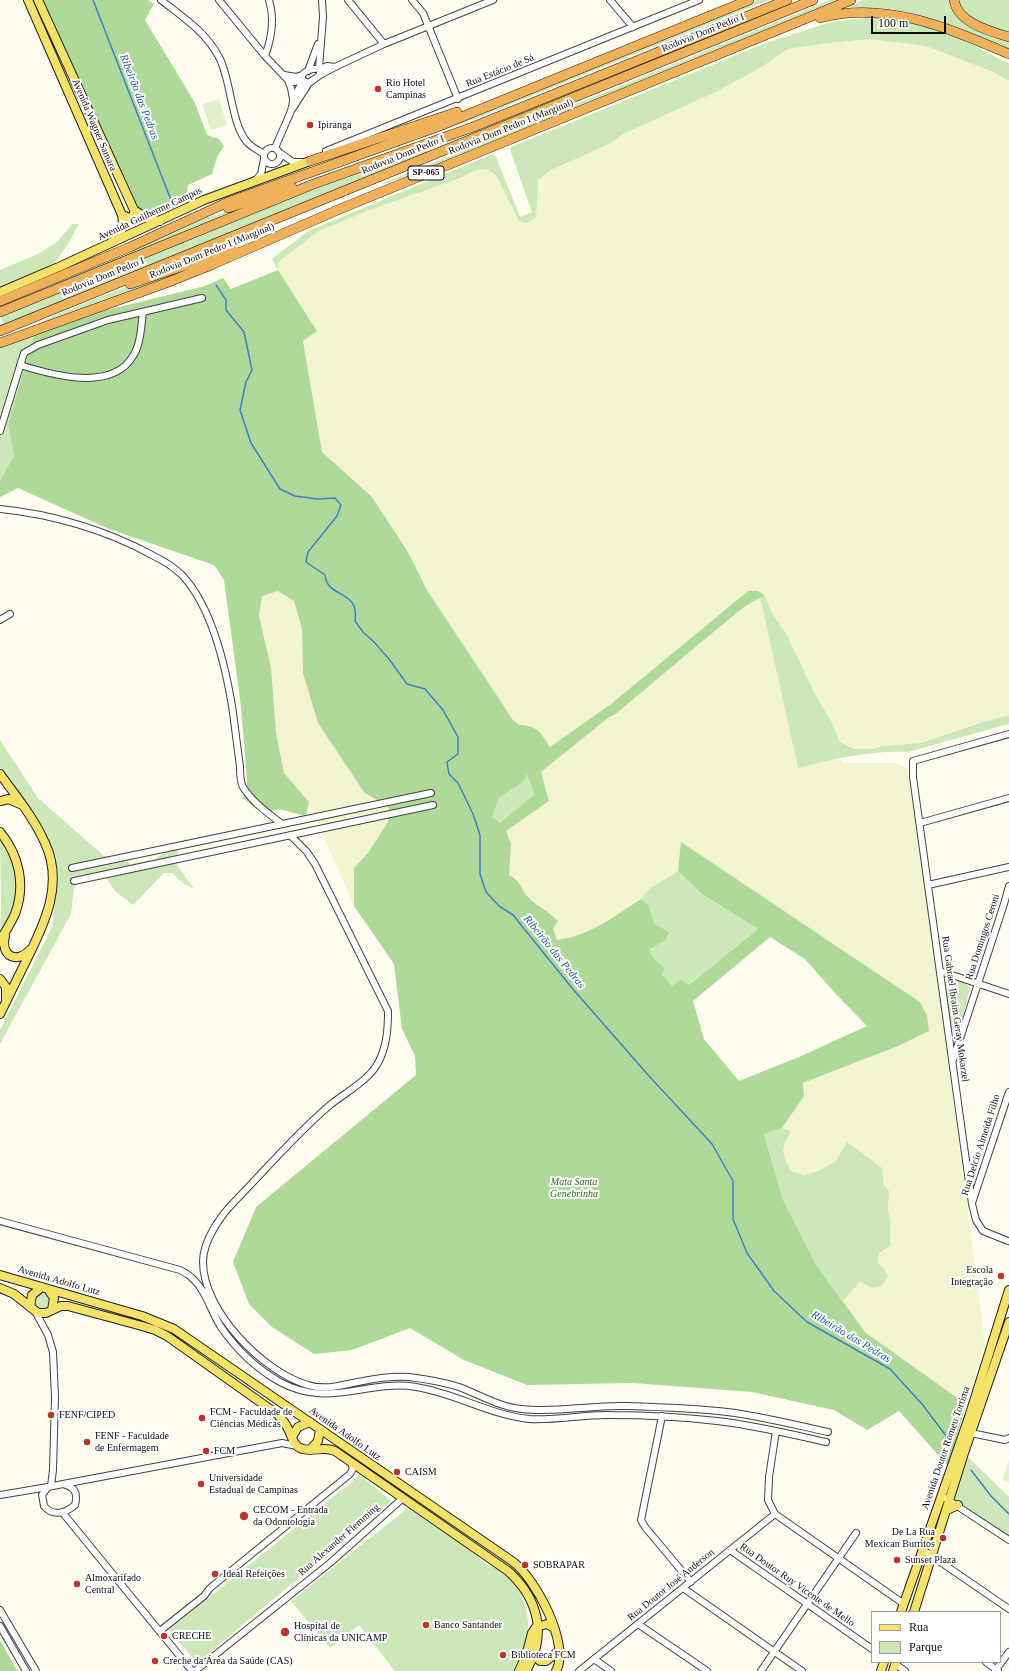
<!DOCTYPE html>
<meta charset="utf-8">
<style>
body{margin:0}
#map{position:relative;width:1009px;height:1671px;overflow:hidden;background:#fffdef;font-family:Georgia,serif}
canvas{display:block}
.legend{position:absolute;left:871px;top:1611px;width:130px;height:52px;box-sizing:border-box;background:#fff;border:1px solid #9f9f9f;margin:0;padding:5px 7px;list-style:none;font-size:12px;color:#0e0e0e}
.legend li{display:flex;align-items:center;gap:8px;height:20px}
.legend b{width:20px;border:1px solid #9f9f9f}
.scale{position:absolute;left:871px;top:16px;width:75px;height:18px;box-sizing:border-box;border:2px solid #0e0e0e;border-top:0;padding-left:5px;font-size:12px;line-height:14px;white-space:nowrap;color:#0e0e0e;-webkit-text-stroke:3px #fff;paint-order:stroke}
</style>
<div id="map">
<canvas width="1009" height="1671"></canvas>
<ul class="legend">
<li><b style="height:5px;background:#f5e369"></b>Rua</li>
<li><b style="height:11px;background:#cce8b9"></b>Parque</li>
</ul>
<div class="scale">100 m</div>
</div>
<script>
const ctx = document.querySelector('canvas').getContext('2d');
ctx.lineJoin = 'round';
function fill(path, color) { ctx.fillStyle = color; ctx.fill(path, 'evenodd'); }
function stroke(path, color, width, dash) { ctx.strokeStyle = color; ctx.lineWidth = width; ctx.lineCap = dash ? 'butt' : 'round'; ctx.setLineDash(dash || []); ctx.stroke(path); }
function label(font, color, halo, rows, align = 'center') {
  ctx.font = font + ' Georgia,serif'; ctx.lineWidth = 4; ctx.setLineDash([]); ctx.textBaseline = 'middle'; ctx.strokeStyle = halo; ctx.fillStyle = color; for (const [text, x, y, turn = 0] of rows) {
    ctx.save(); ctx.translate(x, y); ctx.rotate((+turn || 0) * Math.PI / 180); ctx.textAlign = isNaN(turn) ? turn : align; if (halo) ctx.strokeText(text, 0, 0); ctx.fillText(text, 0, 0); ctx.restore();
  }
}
const farmland = new Path2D(`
 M869,39L926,46L991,71L1009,81V715L983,722L921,743L883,746L873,749H854L840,742L831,721L814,692L786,633L773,615L765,596L748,591L611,704L550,747L543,735L530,725H519L513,720L427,590L408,551L372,497L322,452L303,341L317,330L278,270V263L293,249L317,232L367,211L460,178L477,170L486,169L497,175L519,221L536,218L538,180L551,170L611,143L623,134L716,92L760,68L788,49L822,44Z
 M278,591L294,601L302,629L303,673L318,723L364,792L389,808L388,822L368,853L354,868V906L309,802L284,773L276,733L259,616L261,596Z
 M760,597L798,768L840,758L842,763H895L907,768L929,914L985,1343L966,1404L866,1333L843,1301L860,1282L872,1288L879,1252L890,1221L888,1209L889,1191L884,1185V1179L836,1161L820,1170L805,1175L791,1171L784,1158L783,1143L791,1131L782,1128L803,1096V1083L898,1046L929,1031L920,1002L681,843L678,871L649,889L641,899L599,927L570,938L557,940L553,928L552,915L527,897L517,879L509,875L511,844L506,831L549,801L541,772L608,718L617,713L689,651L742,610Z`);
const green = new Path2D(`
 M757,0H769L477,118L419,139L418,137Z
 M830,0H842L446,162L384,184L383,183Z
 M863,0H950L952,7L1009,41V51L931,20L905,12L892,9L846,7Z
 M957,0H1009V33C988,26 968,21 957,0Z
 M874,17C907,20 943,30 973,45C986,51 996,58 1009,63V81L991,71L926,46L869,39L822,44L788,49L760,68L716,92L623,134L611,143L551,170L538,180L536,218L526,223L519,221L496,175L486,169L477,170L460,178L367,211L317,232L282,259L278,263V270L272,259L308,231L493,154L496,157L520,217L532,212L510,150L511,147L766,43L831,22Z
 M426,149L427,153L4,325L1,316L305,193Z
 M248,205L220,216V218L0,307V305L130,252L208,217Z
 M72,224H79L68,244L54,264L0,286V270L38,254L57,242Z
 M218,257L163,280L44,322V320C100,295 159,276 218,257Z
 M34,335L8,424L14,455L0,481V348Z
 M765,596L773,615L786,633L814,692L831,721L840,742L854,749H873L882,746L921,743L983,722L1009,715V724L908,752C871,750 834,759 798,768L760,597Z
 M0,740L38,798L104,856L115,857L131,864L155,859L187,838L178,850L177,865L194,889L184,884L172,873H164L133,905L115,891L105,876L87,875L74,888L71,914L0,1044V1030L52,927L58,878L56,857L45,832L0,768Z
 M527,773L536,794L500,824L492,817L499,798L523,782Z
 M0,839L10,854L16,869L17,898L0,935L1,909Z
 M678,871L702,894L758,929L689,985L672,986L662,975L665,968L656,961L649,950L666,940L654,924L649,905L641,899L649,889Z
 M955,978L963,982L970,988L960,1028L954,1031L950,1027L944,985L946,981Z
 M782,1128L791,1131C780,1149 782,1153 791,1171L805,1175L820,1170L836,1161L847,1142L882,1168L884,1185L889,1191L888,1209L890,1221V1246L879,1253L878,1264L884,1268L888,1277L881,1286L872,1288L860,1282L843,1301L817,1266L783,1200L764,1134Z
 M34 1301a8 8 0 1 1 16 0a8 8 0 1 1-16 0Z
 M968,1457L1009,1497V1538L953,1499Z
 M360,1475L391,1501L197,1663L169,1630Z
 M408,1508L475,1553C485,1567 494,1565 505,1575C533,1599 535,1641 515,1671H395L359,1625L330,1648L291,1601Z`);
const forest = new Path2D(`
 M42,0H148L154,4L145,20L195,103L207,135L219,139L224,146L217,157L212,174L188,185L186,202L154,216L140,211L133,203Z
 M278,270L317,331L303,341L322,452L372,497L408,552L427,590L513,720L519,725C536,725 542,733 550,747L611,704L748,591H758L765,596C749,601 735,615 722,625C686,654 652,684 617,713L608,718L541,772L549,801L506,831L511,844L509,875C521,881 520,887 527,896C536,906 549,911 558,921L553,928L557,940C589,936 615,916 641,899L649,905L654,924L669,932L666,940L649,950L656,961L665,968L662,975L672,986L681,980L689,985L758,929L702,894L678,871L681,842L920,1002L927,1016L929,1031L898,1046L803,1083L804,1096L782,1128L764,1134L783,1200L817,1266L866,1333L966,1404L948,1466L899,1411L867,1430L834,1410L752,1392L633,1383L527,1385L464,1360L410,1328L352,1350L314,1354L272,1327L249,1304L233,1262L256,1207L416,1075L415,1056L402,1029L394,964L354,906V868L368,853L388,822L389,808L364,792L318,723L303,673L302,629L294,601L278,591L262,596L259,616L271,668L276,733L284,773L309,802L306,816L279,809L267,812L256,809L243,798L247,789V780L241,707L224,580L214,565L109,529L18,488L0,497V481L14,455L8,424L34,335L103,311L205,286L223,278L231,289ZM527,774L535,794L500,823L492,817L499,798L523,782ZM770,937L805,959L834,992L867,1026L799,1057L739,1081L704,1039L693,1001Z
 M0,1640L15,1667L18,1671H0Z`);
const pitch = new Path2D(`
 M219,99L227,125L211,130L202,104Z
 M1009,1461V1482L1002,1479Z`);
const stream = new Path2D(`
 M93,0L171,200
 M216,285L226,300V310L244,332L252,370L246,382L240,410L251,443L280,489L295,496L317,499L335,498L341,505L337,516L308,552L306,562L325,575C327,599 360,589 355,621L363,632L374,642L389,659L407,684L425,689L443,710L458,737V754L447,762L449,774L458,783L473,814L480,835V874L486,892L499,906L513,915L572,988L649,1076L712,1144L733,1181V1219L747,1253L774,1291L807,1322L890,1369L922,1404L950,1441
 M971,1470L991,1496L1009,1514`);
const minor = new Path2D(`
 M161,0C184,18 205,31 219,57C231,79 231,124 247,142C251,147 258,150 264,154
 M219,0L265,56L288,80L294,82L302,80L309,83
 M348,0L384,44
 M412,0L423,13L458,99
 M610,0L633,27
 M265,56C272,37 275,19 269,0
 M335,67L384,44L493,0
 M319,68L323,17L322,0
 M320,69L327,66L335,67L320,75
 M308,71L318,44
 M284,75L296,77L302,75
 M288,80L291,88L293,99
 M302,80V75C307,70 313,68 320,69V75L309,83L291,111L294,97L303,81
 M264 156a8 8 0 1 1 16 0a8 8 0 1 1-16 0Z
 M275,148L291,111
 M326,151L699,0
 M280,153L293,162H302
 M255,181L261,174L264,159
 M20,365C52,375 112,392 133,356C141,344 141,326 143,312
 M0,431L24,353L38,345L108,320L202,298
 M0,509C52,514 106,530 152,555C162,560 174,567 182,575C212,607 225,664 232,706C235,726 237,746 240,766C240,772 240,782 243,787C252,802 268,813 282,824
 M0,620L10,614
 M920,823L1009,798
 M290,835L307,852L315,864L388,1011C388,1028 387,1045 379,1061C370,1080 346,1092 330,1105C296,1134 267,1168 236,1200C221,1215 203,1240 203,1262C203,1311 263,1372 308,1385C326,1391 345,1384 363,1381C378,1378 394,1376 409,1377C426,1379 443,1382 459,1387C480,1395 500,1407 522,1409C556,1413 591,1405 625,1406C659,1407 694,1408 727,1412C761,1416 795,1425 828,1432
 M72,868L431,793
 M74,881L433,805
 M928,885L1009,867
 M940,971L1009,994
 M953,1060L1004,904L1009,886
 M972,1203L1009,1092
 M0,1221L180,1270C184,1272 189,1275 192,1278C206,1290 211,1312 221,1327C236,1349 257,1369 280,1382C329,1409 368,1379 416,1387C455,1393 490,1415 529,1419C556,1421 584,1414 611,1415C646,1415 682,1417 717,1421C754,1425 790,1434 826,1442
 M1008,1241L983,1231L976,1220L972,1204L913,777V761L1009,734
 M35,1311L48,1335L53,1352L55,1397L53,1470L51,1486
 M662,1416L641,1520L645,1527L691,1582
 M971,1433L1005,1440L1009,1438
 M63,1484L282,1443L297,1446
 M63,1484C75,1487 78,1493 75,1505C66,1513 53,1517 44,1506L42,1495L48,1487Z
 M0,1495L48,1487
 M945,1498L1009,1540
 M62,1512L192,1671
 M775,1514L904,1604
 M775,1514L768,1500L769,1477L776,1431
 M730,1550L872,1649
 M923,1550L1009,1609
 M683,1588L802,1671
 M0,1610L36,1671
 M638,1624L707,1671
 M0,1626L26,1671
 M160,1631L204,1596L210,1588L350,1474L353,1469L351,1462
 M594,1659L611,1671
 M986,1662L998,1671
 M895,1664L905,1671
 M195,1671L330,1563L403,1498
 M579,1671L775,1514
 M761,1671L856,1533
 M995,1671L1009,1652`);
const major = new Path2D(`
 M28,0L122,215C124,226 123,233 113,239
 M38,0L134,210L148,219L160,221
 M122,215L130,218L134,215V210
 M0,292L61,266L204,200L310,161
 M0,774C16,796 34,818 45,843C64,883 45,923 27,959C18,977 9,996 0,1014
 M0,801L9,799L20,804
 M0,832C19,855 26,885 15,914C11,923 5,932 0,941
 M5,936C0,956 17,965 31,949
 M0,979L6,987V999
 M0,1275L142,1316L174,1329L512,1561C535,1577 571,1645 556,1671
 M0,1288L14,1294L38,1313H46L61,1306H68L142,1326L155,1330L167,1336L277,1414C281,1418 285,1422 287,1427C292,1435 293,1447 303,1449C315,1452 323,1446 335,1451L508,1571C538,1598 548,1635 526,1671
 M48,1289L54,1298L52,1310
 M30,1307L32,1295L42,1287
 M292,1437L298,1427L310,1422
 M310,1450L318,1441L320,1429
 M947,1510L958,1505
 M901,1612L969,1417L1009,1290
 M914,1612L964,1453L1009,1322
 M534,1654L540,1661H546L559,1651
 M519,1671L526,1656L532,1633L536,1627L547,1624L554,1628
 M881,1671L884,1662
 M893,1671L896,1662`);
const highway = new Path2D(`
 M954,0C958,23 989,31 1009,37
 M820,18C886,0 950,29 1009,54
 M310,161L457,112
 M228,208L292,187
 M130,284L234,249
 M0,301L130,247L228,202L437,127L749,0
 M0,312L311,185L473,127L787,0
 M0,331L813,0
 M0,343L166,283L211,265L340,209L851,0`);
const markers = [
 [378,89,4,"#bb3329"],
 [310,125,4,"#bb3329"],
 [1001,1276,4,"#bb3329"],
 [51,1415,4,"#bb3329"],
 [202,1418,4,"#bb3329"],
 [87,1442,4,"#bb3329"],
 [206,1451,4,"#bb3329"],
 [397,1472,4,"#bb3329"],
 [201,1484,4,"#bb3329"],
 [244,1516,5,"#bb3329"],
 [943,1538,4,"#bb3329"],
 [897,1560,4,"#bb3329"],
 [525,1565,4,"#bb3329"],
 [215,1574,4,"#bb3329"],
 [77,1584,4,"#bb3329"],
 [426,1625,4,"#bb3329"],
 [285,1632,5,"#bb3329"],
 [164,1636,4,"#bb3329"],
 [503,1655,4,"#bb3329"],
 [155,1661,4,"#bb3329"]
];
const shields = [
 [426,173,36]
];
const shieldNames = [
 ["SP-065",426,173]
];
const streetNames = [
 ["Rodovia Dom Pedro I",703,33,-22],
 ["Rua Estácio de Sá",500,71,-22],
 ["Avenida Wagner Samara",94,125,67],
 ["Rodovia Dom Pedro I (Marginal)",511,127,-22],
 ["Rodovia Dom Pedro I",403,155,-22],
 ["Avenida Guilherme Campos",150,214,-25],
 ["Rodovia Dom Pedro I (Marginal)",212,251,-22],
 ["Rodovia Dom Pedro I",103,277,-22],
 ["Rua Domingos Ceroni",983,937,-72],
 ["Rua Gabrael Ibraim Geray Mokarzel",955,1009,82],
 ["Rua Delcio Almeida Filho",981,1145,-72],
 ["Avenida Adolfo Lutz",59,1281,16],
 ["Avenida Adolfo Lutz",345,1434,35],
 ["Avenida Doutor Romeu Tortima",946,1448,-71],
 ["Rua Alexander Flemming",339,1540,-41],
 ["Rua Doutor José Anderson",671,1585,-39],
 ["Rua Doutor Ruy Vicente de Mello",797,1585,35]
];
const poiNames = [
 ["Rio Hotel",386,83],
 ["Campinas",386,95],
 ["Ipiranga",318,125],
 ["Escola",993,1270,"right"],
 ["Integração",993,1282,"right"],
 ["FCM - Faculdade de",210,1412],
 ["Ciências Médicas",210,1424],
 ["FENF/CIPED",59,1415],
 ["FENF - Faculdade",95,1436],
 ["de Enfermagem",95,1448],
 ["FCM",214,1451],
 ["CAISM",405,1472],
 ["Universidade",209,1478],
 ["Estadual de Campinas",209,1490],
 ["CECOM - Entrada",253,1510],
 ["da Odontologia",253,1522],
 ["De La Rua",935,1532,"right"],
 ["Mexican Burritos",935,1544,"right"],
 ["Sunset Plaza",905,1560],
 ["SOBRAPAR",533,1565],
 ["Ideal Refeições",223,1574],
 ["Almoxarifado",85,1578],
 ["Central",85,1590],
 ["Banco Santander",434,1625],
 ["Hospital de",294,1626],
 ["Clínicas da UNICAMP",294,1638],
 ["CRECHE",172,1636],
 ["Biblioteca FCM",511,1655],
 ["Creche da Área da Saúde (CAS)",163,1661]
];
const parkNames = [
 ["Mata Santa",574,1182],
 ["Genebrinha",574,1194]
];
const waterNames = [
 ["Ribeirão das Pedras",139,97,69],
 ["Ribeirão das Pedras",554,952,51],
 ["Ribeirão das Pedras",851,1337,31]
];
fill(farmland, '#f3f4d0');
fill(green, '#cce8b9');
fill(forest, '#aed999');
fill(pitch, '#dff0cb');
stroke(stream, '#3e81ca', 1.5);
stroke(minor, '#414141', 8);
stroke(major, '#1f1f1f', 10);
stroke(highway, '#1f1f1f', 10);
stroke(minor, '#fff', 6);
stroke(major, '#f5e369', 8);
stroke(highway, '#f0b15b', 9);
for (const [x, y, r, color] of markers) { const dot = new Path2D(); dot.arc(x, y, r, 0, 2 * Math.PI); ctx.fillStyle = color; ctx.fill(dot); stroke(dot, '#fff', 1.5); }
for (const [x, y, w] of shields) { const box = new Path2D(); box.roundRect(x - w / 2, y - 7, w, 14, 3); ctx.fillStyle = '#fff'; ctx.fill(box); stroke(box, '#0e0e0e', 1); }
label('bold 9px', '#0e0e0e', null, shieldNames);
label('10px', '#0e0e0e', '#fff', streetNames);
label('10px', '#0e0e0e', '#fff', poiNames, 'left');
label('italic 10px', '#26641f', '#fff', parkNames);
label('italic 11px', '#1a549d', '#fff', waterNames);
</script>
